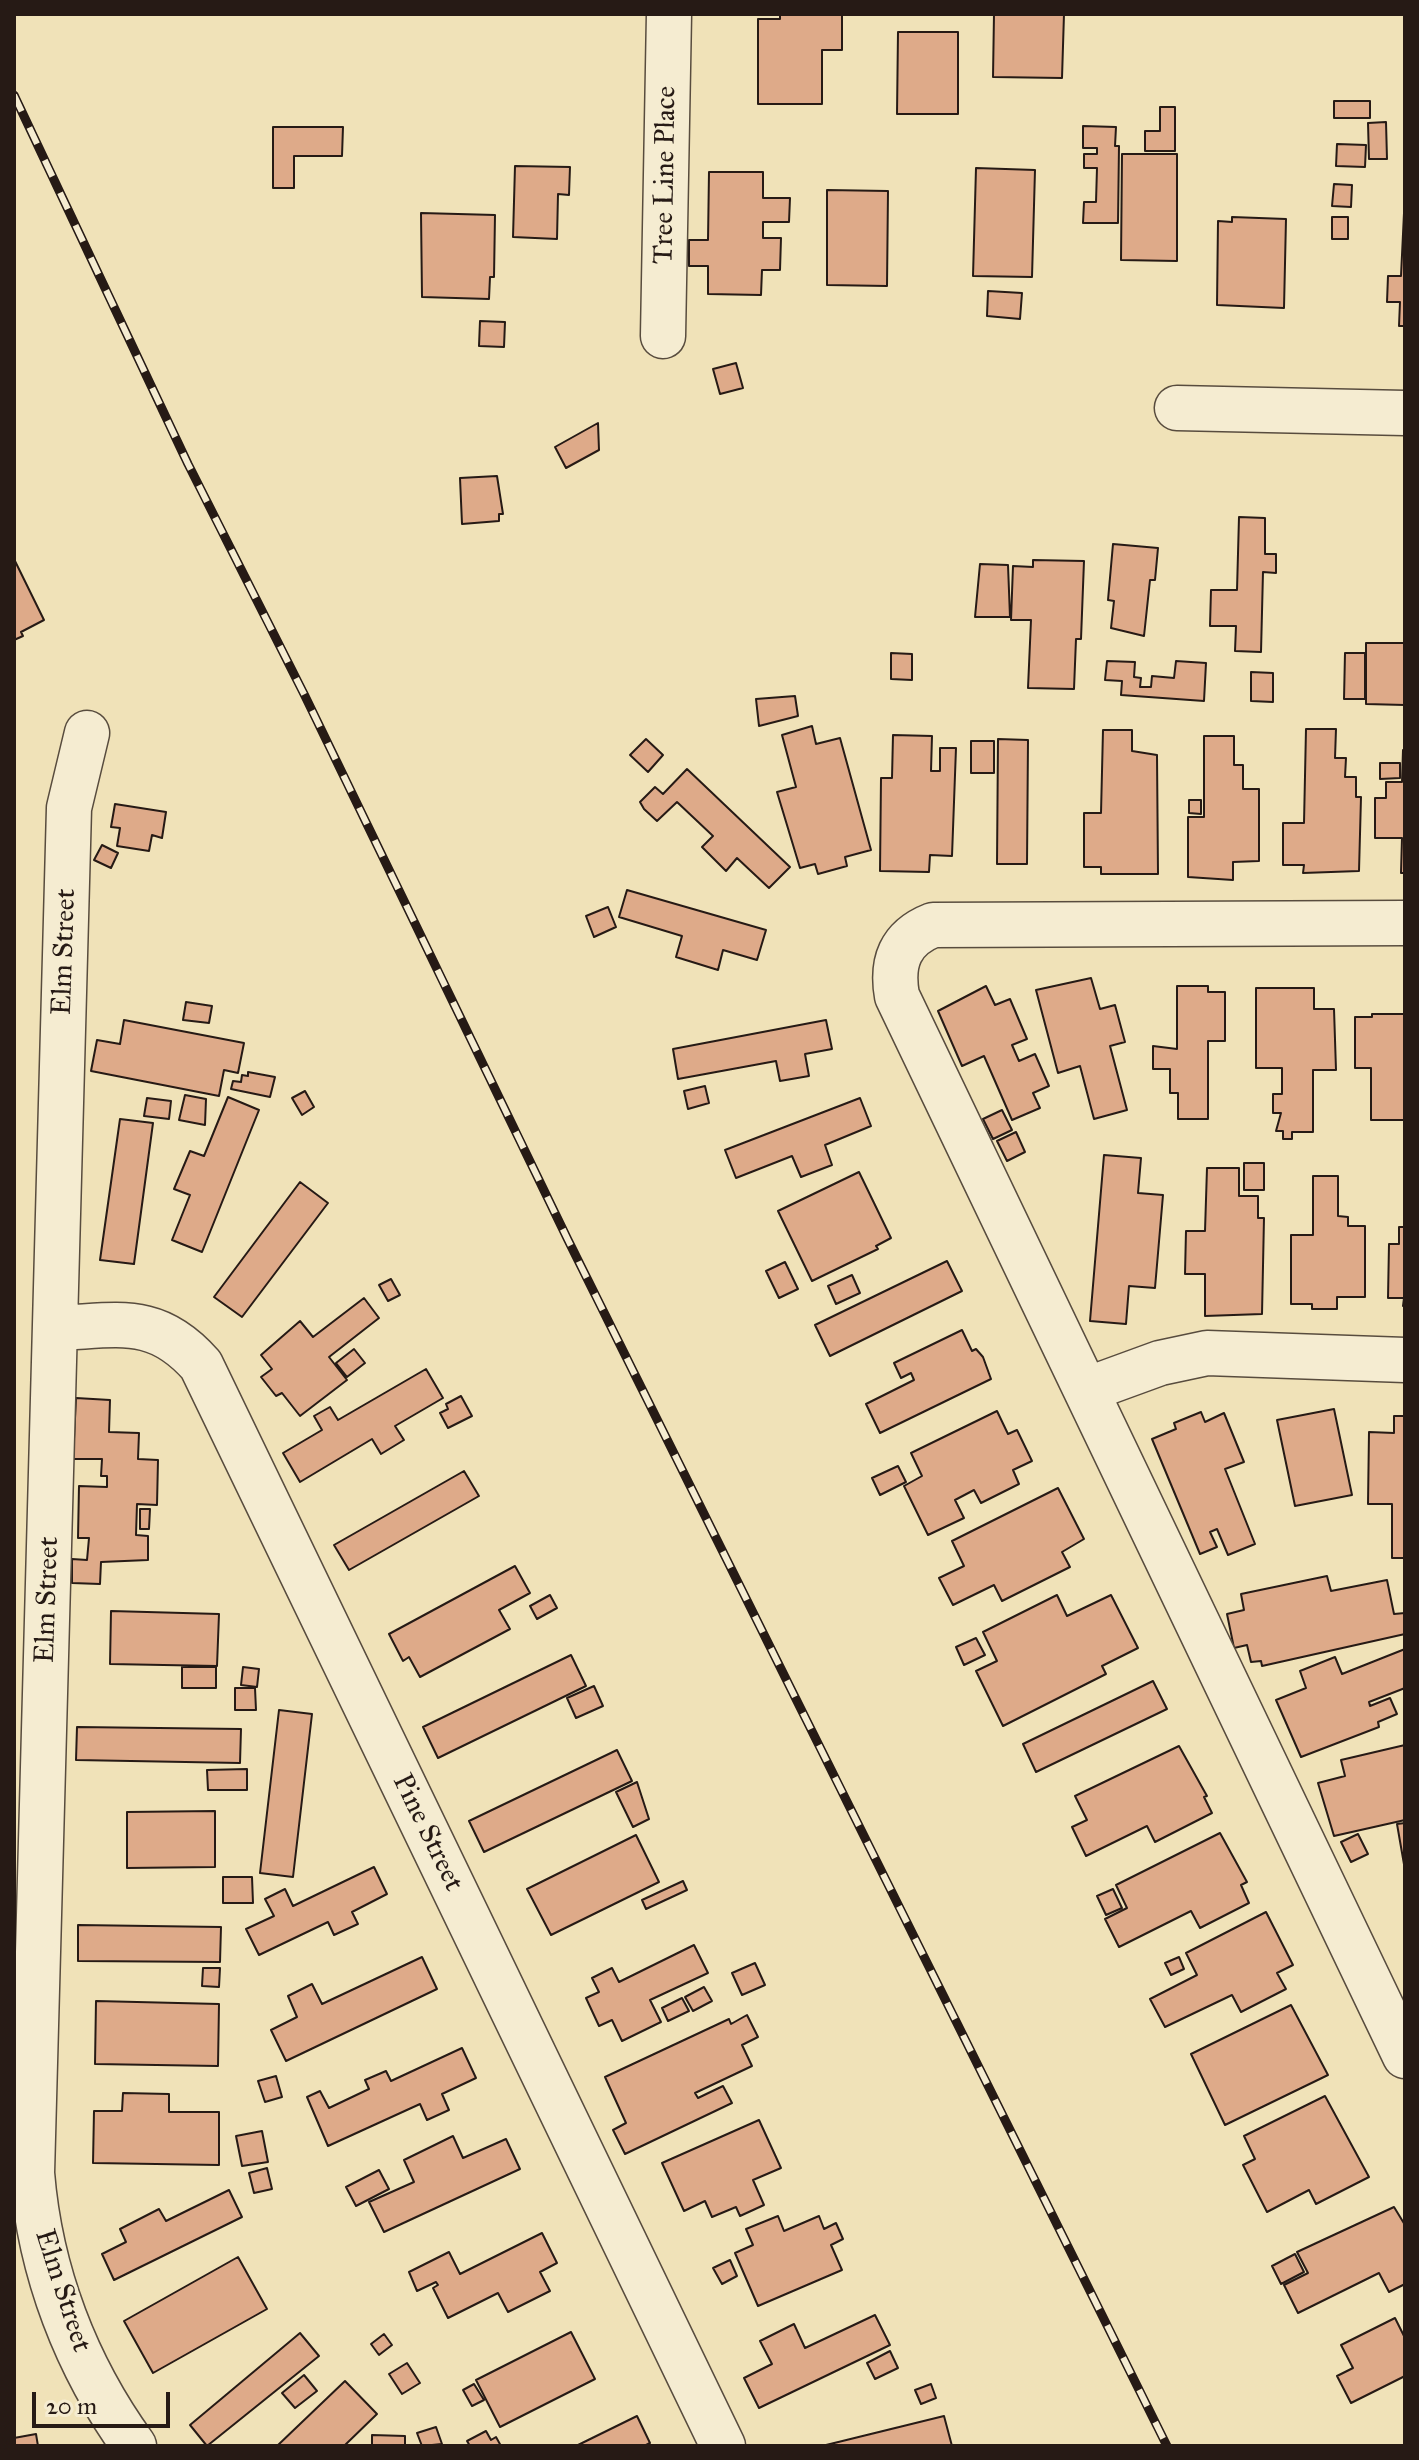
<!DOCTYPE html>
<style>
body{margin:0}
#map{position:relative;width:1419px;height:2460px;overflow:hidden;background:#f0e2b8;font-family:"IM FELL Great Primer",serif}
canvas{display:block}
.frame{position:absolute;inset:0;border:16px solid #261a15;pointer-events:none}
.scale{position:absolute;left:32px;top:2392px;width:138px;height:36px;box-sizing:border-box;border:4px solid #261a15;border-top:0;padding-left:10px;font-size:24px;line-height:28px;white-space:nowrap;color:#261a15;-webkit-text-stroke:6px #f5ecd1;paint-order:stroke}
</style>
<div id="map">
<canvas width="1419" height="2460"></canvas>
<div class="frame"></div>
<div class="scale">20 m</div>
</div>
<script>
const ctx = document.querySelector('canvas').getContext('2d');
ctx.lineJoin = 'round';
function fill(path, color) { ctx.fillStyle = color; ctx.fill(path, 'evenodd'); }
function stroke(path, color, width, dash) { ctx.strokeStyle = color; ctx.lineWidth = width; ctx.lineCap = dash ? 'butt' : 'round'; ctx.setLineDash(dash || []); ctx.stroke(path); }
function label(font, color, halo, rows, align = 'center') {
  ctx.font = font + ' "IM FELL Great Primer",serif'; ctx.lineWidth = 6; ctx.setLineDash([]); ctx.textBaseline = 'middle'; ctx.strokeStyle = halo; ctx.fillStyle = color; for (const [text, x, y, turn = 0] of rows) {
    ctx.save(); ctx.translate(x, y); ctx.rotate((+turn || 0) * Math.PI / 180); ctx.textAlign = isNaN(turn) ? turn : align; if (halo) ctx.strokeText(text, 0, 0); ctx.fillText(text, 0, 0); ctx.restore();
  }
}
const building = new Path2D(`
 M780,14H842V50H822V104H758V19H780Z
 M994,14H1064L1062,78L993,77Z
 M898,32H958V114H897Z
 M1334,101H1370V118H1334Z
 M1160,107H1175V151H1145V131H1160Z
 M1386,122L1387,159H1369L1368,123Z
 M1083,126L1116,127L1115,146H1119L1118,223H1083L1084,202H1096L1097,168H1084V154H1097V148H1083Z
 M273,127H343L342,156H294V188H273Z
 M1337,144L1366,145L1365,167L1336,166Z
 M1122,154H1177V261L1121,260Z
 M515,166L570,167L569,195L558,194L557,239L513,237Z
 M976,168L1035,170L1032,277L973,276Z
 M709,172H763V198H790L789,222H763V238H781L780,270H762L761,295L708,294V266H689V240H708Z
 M1334,184L1352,185L1351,207L1332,206Z
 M827,190L888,191L887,286L827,285Z
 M421,213L495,215L494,277H490L489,299L422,297Z
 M1404,213H1405V326H1399L1400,302H1387L1388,276H1401Z
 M1232,217L1286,219L1284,308L1217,305L1218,221L1232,222Z
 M1332,217H1348V239H1332Z
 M988,291L1022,293L1020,319L987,316Z
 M480,321L505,322L504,347L479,346Z
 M736,363L743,388L720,394L713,369Z
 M598,423L599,450L566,468L555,447Z
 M497,476L503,514H499V521L462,524L460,478Z
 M1239,517L1265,518V554H1276V573L1263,572L1261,652L1235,651L1236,626H1210L1211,590H1237Z
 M1113,544L1158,548L1155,580H1150L1144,636L1111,628L1114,601L1108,600Z
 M14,559L44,620L21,632L23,636L14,640Z
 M1033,560L1084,561L1081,639H1076L1074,689L1028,688L1031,620H1011L1013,566L1033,567Z
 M980,564L1008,565L1010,617H975Z
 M1366,643H1405V705L1366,704Z
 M891,653L912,654V680L891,679Z
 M1345,653H1365V699H1344Z
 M1107,661L1135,662L1134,677L1141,678L1140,687H1151L1152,676L1174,678L1176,661L1206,663L1204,701L1121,695L1122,681L1105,680Z
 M1251,672L1273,673V702L1251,701Z
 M795,696L798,716L759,726L756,699Z
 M812,726L816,744L840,738L871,850L845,857L847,866L818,874L815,864L800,868L777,792L796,787L782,735Z
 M1306,729H1336L1335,758H1346L1345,777H1356V797H1361L1359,871L1303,873L1304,865H1283V823H1304Z
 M1103,730H1132V751L1157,755L1158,874H1101V867H1084V813H1101Z
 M893,735L932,736L931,771H940V748H956L952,856L930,855L929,872L880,871L881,778H892Z
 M1204,736H1234V765H1243V789H1259V861L1233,862V880L1188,877V817H1204Z
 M646,739L663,755L648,772L630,755Z
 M998,739L1028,740L1027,864H997Z
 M971,741H994V773H971Z
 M1403,750H1405V873H1401L1402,838H1375V798H1386V782H1402Z
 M1380,763H1400V778L1380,779Z
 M687,769L790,867L769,888L737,858L726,871L702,847L713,836L677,802L657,821L644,809L640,802L655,787L663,794Z
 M1189,800H1201V814L1189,813Z
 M115,804L166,812L162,838L152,835L149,851L117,846L120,828L111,827Z
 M102,845L118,853L111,868L94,860Z
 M627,890L766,930L757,960L723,950L718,970L676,957L682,936L619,917Z
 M608,907L616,927L594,937L586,916Z
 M1091,978L1100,1009L1115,1005L1125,1042L1110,1046L1127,1110L1094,1119L1080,1066L1058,1073L1036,990Z
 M986,986L995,1005L1010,999L1027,1039L1012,1045L1019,1061L1035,1054L1049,1086L1033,1093L1040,1108L1012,1120L984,1056L962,1066L938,1011Z
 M1177,986H1208V992H1225V1041H1208V1119H1178V1093H1170V1069H1153V1046L1177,1049Z
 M1256,988H1314V1009H1334L1336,1070H1313V1132H1292V1139H1283V1131H1276L1281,1113H1273V1094H1282V1068H1256Z
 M186,1002L212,1006L209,1023L183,1020Z
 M1372,1014H1405V1120H1371V1068H1355V1017H1372Z
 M124,1020L244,1043L238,1073L224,1070L219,1096L91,1071L97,1040L120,1044Z
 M826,1020L832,1049L805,1054L809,1076L780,1081L776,1061L678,1079L673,1049Z
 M248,1072L275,1077L270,1097L231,1089L233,1081L241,1082L242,1075L248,1076Z
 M705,1086L709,1103L688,1109L684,1091Z
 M305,1091L314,1107L302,1115L292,1098Z
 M185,1095L206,1099L205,1125L179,1120Z
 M228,1097L259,1110L202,1252L172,1240L190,1195L174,1189L190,1151L204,1156Z
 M147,1098L171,1101L169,1119L144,1116Z
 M860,1098L871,1126L825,1145L832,1165L801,1177L792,1156L736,1178L725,1150Z
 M1002,1110L1012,1130L993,1139L983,1119Z
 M120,1119L153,1123L134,1264L100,1260Z
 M1016,1132L1025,1152L1007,1161L997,1141Z
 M1104,1155L1141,1158L1138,1193L1163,1195L1155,1288L1129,1286L1126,1324L1090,1321Z
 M1244,1163H1264V1190H1244Z
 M1207,1168H1239V1196H1258V1218H1264L1262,1314L1205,1316V1274H1185L1186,1231H1205Z
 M859,1172L891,1238L876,1246L878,1249L812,1281L778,1211Z
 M1405,1173V1306H1403L1404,1298H1388L1389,1244H1399V1227H1404Z
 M1313,1176H1338V1216L1348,1217V1226H1365V1297H1337V1309H1312V1304H1291V1235H1313Z
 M300,1182L328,1203L242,1317L214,1297Z
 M947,1261L962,1291L830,1356L815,1325Z
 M785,1262L798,1289L779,1298L766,1271Z
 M852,1275L860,1293L836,1304L828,1286Z
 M391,1279L400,1295L388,1301L379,1285Z
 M364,1298L379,1318L329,1357L347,1380L300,1416L282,1393L276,1396L261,1377L272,1369L261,1355L300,1321L313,1337Z
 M962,1330L972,1351L976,1349L983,1357L991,1379L880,1433L866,1404L914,1380L911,1373L901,1378L894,1363Z
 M354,1349L365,1363L347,1377L336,1363Z
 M426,1369L443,1398L395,1426L404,1440L381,1454L372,1439L300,1482L283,1453L322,1430L314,1416L330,1407L338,1420Z
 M461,1396L472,1416L448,1428L440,1413L448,1409L446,1404Z
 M76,1398L110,1400L109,1432L139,1433L138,1459L158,1460L157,1505L137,1504L136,1535L148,1536V1560L101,1562L100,1584L72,1583V1559L87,1560L89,1538H78L79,1486L107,1487V1476H101L102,1459H73Z
 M1334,1409L1352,1495L1295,1506L1277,1420Z
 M997,1411L1008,1434L1017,1430L1032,1461L1013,1470L1019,1484L981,1503L974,1490L955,1500L964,1518L928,1535L904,1486L922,1476L911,1453Z
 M1201,1412L1205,1422L1224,1413L1244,1462L1225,1469L1255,1544L1228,1555L1217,1529L1210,1532L1217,1547L1200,1554L1152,1439L1176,1429L1174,1423Z
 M1394,1416H1405V1558H1392V1504H1368L1369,1432L1394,1433Z
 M898,1466L906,1482L880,1495L872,1478Z
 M464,1471L479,1496L349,1570L334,1545Z
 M1058,1488L1084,1539L1062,1552L1070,1567L1002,1601L994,1585L953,1605L939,1578L964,1566L952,1541Z
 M140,1509H150L149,1529H140Z
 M515,1566L530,1593L499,1610L510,1629L420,1677L409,1657L403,1661L389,1634Z
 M1327,1576L1331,1591L1387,1580L1394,1614L1405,1613V1634L1262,1666L1261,1661L1251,1662L1247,1645L1234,1648L1227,1614L1244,1610L1241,1594Z
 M550,1595L557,1608L537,1619L530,1606Z
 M1057,1595L1067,1616L1111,1595L1138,1648L1102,1666L1106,1674L1003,1726L976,1671L997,1661L983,1632Z
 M111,1611L219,1614L217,1666L110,1664Z
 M976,1638L985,1655L964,1665L956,1647Z
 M1405,1649V1688L1369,1702L1370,1706L1390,1698L1397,1714L1378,1722L1379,1727L1301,1757L1276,1700L1306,1688L1300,1671L1335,1657L1342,1674Z
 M571,1655L586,1686L438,1758L423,1727Z
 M182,1667H216V1688H182Z
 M243,1667L259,1669L257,1687L241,1685Z
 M1153,1681L1167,1709L1036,1772L1023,1744Z
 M594,1686L603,1706L576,1718L567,1698Z
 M235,1688H255L256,1710H235Z
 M279,1710L312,1714L293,1877L260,1873Z
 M77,1727L241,1729L240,1763L76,1760Z
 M1405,1745V1820L1334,1836L1318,1783L1345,1776L1341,1760Z
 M1179,1746L1207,1796L1204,1797L1212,1813L1155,1842L1147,1826L1086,1856L1072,1827L1087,1820L1075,1796Z
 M617,1750L632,1781L484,1852L469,1821Z
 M247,1769V1790H208L207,1770Z
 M637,1782L649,1819L633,1827L616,1792Z
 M215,1811V1867L127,1868V1812Z
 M1405,1823V1870L1397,1824Z
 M1220,1833L1247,1882L1241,1885L1249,1903L1200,1928L1191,1911L1119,1947L1105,1919L1127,1908L1116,1885Z
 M1358,1834L1368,1854L1351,1862L1341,1842Z
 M636,1835L659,1882L551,1935L527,1889Z
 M374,1867L387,1894L352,1912L358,1924L334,1935L328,1922L259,1955L246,1929L274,1916L265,1899L285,1889L293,1906Z
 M223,1877H252L253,1903H223Z
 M683,1881L687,1890L646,1909L642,1900Z
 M1113,1889L1122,1908L1106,1915L1097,1896Z
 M1266,1912L1293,1965L1277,1973L1286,1989L1241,2012L1232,1995L1165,2027L1150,1999L1197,1975L1186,1953Z
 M78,1925L221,1927L220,1962L78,1961Z
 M694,1945L708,1973L650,2000L661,2022L622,2041L612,2020L599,2026L586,1998L599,1992L592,1978L612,1968L619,1982Z
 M422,1957L437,1989L286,2061L271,2030L297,2017L288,1996L312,1984L322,2004Z
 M1179,1957L1184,1969L1171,1975L1165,1963Z
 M755,1963L765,1985L742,1995L732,1973Z
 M203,1968H220L219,1987L202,1986Z
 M704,1987L712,2001L693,2011L685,1997Z
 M682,1998L689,2011L668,2021L662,2008Z
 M96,2001L219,2004L218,2066L95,2064Z
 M1291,2005L1328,2075L1225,2125L1191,2054Z
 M747,2015L758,2037L742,2045L752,2066L695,2093L698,2098L723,2086L732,2103L625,2154L613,2130L626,2123L605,2077L729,2019L731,2024Z
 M462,2048L476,2078L442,2094L449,2110L427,2120L420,2104L328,2146L307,2097L320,2091L329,2108L369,2089L365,2080L386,2071L391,2081Z
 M276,2076L282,2097L265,2102L258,2081Z
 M123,2093L169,2094V2112H219V2165L93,2163L94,2111H122Z
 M1325,2096L1369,2177L1316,2204L1309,2190L1267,2212L1243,2165L1255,2159L1244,2136Z
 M759,2120L781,2168L753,2180L764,2205L740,2216L736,2207L712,2217L705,2201L684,2211L662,2163Z
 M262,2131L268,2162L242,2166L236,2136Z
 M453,2136L463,2158L506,2139L520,2169L384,2232L369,2202L414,2182L404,2160Z
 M267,2168L272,2189L254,2193L249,2173Z
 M379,2170L389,2189L356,2206L346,2187Z
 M229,2190L242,2217L114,2280L102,2254L126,2242L120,2229L159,2209L166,2221Z
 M1394,2207L1405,2225V2284L1389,2292L1379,2273L1298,2313L1284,2285L1308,2273L1297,2252Z
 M778,2216L784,2231L819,2216L824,2229L836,2223L843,2239L831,2245L842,2270L758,2306L735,2253L753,2245L746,2229Z
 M542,2233L557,2263L540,2272L550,2291L508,2312L498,2293L448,2318L433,2288L438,2285L436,2282L417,2291L409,2272L449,2252L460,2274Z
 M1295,2254L1304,2272L1281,2284L1272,2266Z
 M238,2257L267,2309L153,2373L124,2321Z
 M730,2260L737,2276L722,2284L713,2268Z
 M875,2315L890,2345L759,2408L744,2378L772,2364L760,2341L794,2324L805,2348Z
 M1395,2318L1405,2338V2376L1351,2403L1337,2376L1353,2368L1341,2345Z
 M571,2332L595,2379L500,2427L476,2380Z
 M300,2333L319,2356L207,2446L190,2425Z
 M384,2334L392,2345L379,2355L371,2344Z
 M890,2351L898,2368L875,2379L867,2363Z
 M407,2363L420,2383L402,2394L389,2374Z
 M304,2375L317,2391L295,2408L282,2393Z
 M345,2381L377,2414L344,2446H277Z
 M474,2384L484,2400L472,2406L463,2390Z
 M931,2384L936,2398L921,2404L915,2390Z
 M637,2416L650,2443L644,2446H576Z
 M944,2416L952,2446H822Z
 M436,2427L442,2444L422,2446L417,2433Z
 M486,2431L491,2440L496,2437L501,2446H470L467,2441Z
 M36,2434L38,2446H14V2438Z
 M372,2435L405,2436V2446H372Z`);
const minor = new Path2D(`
 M663,336L669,14
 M1177,408L1405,413
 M87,733L69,808L32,2173C40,2272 76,2366 134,2446
 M1405,923L933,925C900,938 891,962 897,996L1405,2056
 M55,1328C118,1326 155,1313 201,1365L723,2446
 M1086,1390L1160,1363L1207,1353L1405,1360`);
const rail = new Path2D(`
 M14,95L188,464L305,696L568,1240L1167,2446`);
const streetNames = [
 ["Tree Line Place",666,175,-89],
 ["Elm Street",65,952,-88],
 ["Elm Street",48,1600,-88],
 ["Pine Street",427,1833,64],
 ["Elm Street",62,2291,72]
];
fill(building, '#deaa89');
stroke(building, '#261a15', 2);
stroke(minor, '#584c3e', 47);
stroke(minor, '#f5ecd1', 44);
stroke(rail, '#261a15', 9);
stroke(rail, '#f5ecd1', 6, [18]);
label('28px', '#261a15', '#f5ecd1', streetNames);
</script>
